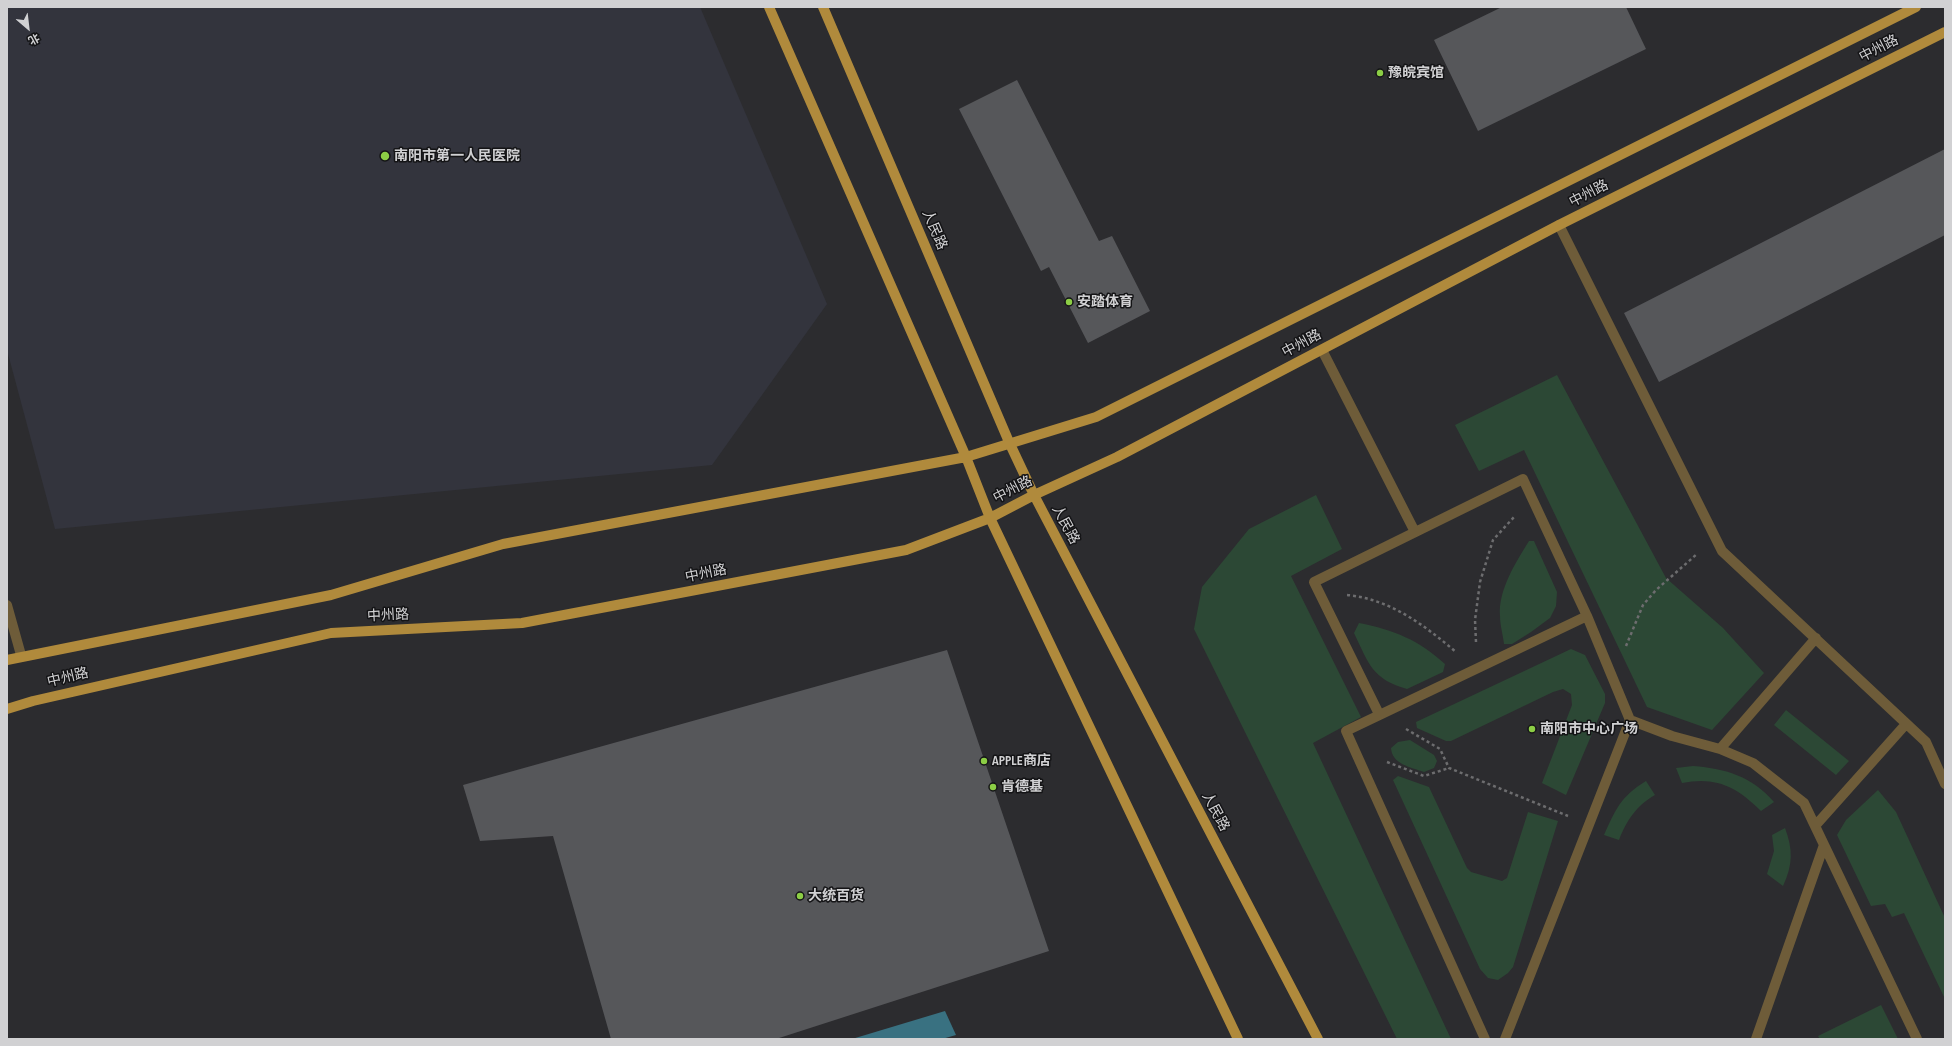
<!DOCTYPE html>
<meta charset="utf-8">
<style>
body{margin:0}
#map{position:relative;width:1952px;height:1046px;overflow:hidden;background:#2c2c2f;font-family:"Sofia Sans Condensed","Noto Sans SC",sans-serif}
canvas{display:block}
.frame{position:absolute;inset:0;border:8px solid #d1d1d3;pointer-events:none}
.north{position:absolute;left:8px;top:8px;width:40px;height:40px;-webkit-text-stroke:3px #141416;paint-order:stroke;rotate:152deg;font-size:11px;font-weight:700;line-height:16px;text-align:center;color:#d1d1d3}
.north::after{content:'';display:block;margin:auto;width:14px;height:18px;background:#d1d1d3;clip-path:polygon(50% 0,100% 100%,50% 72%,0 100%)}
</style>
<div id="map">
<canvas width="1952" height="1046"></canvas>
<div class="frame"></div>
<div class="north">北</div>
</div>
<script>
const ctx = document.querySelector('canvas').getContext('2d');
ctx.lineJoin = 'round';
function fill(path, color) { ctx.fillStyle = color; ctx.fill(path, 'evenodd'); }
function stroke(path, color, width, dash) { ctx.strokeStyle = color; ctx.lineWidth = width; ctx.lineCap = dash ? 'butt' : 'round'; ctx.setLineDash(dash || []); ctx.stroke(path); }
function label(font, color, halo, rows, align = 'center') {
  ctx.font = font + ' "Sofia Sans Condensed","Noto Sans SC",sans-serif'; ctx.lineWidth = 3; ctx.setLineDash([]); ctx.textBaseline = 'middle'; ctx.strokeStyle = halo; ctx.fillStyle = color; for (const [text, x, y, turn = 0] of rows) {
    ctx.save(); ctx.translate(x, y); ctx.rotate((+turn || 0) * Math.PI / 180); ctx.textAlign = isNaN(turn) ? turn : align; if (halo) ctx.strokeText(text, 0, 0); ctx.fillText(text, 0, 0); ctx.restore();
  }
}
const built = new Path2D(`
 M7,7H700L827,304L712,465L55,529L7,350Z`);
const green = new Path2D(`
 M1557,375L1666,578L1723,628L1764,673L1712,730L1647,707L1524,450L1479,471L1455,425Z
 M1316,495L1342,549L1291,576L1361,717L1313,743L1451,1039H1397L1194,629L1202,587L1249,529Z
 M1529,541H1534L1557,592L1556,606L1550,618L1531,632L1512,644H1504C1503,635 1500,625 1500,616C1498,590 1516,562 1529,541Z
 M1359,623C1394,630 1419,640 1445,664L1443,672L1407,689C1372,679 1369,664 1354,633Z
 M1571,649L1585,655L1605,694V703L1566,795L1542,783L1572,705L1571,694L1563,689L1553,692L1451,741H1446L1417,728L1416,722Z
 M1786,710L1849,761L1836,775L1774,725Z
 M1410,740L1434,755L1437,761L1434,768L1424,772C1410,767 1392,764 1391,748L1398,742Z
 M1693,766C1727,769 1751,776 1774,802L1761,811C1737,787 1716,776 1682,783L1676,768Z
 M1398,776L1429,787L1467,868L1471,872L1502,881L1507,878L1528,812L1558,821L1513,967L1508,973L1498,980L1488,978L1480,969L1393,780Z
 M1646,781L1655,795C1636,806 1627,820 1619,840L1604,835C1616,809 1620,797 1646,781Z
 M1878,790L1896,812L1945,918V999L1904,913L1892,917L1885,904L1871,906L1837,835L1846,820Z
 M1785,828C1793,849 1793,865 1783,886L1767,874L1774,851L1772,835Z
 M1881,1005L1898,1039H1820L1818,1036Z`);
const water = new Path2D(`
 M945,1011L956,1035L942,1039H852Z`);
const building = new Path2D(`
 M1502,7H1626L1646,49L1478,131L1434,40Z
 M1017,80L1099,241L1112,236L1150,311L1088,343L1049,267L1041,271L959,109Z
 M1945,149V235L1659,382L1624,313Z
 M947,650L1049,951L776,1039H611L553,836L480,841L463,785Z`);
const path = new Path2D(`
 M1347,595C1390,599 1424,625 1456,652
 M1476,642L1475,620L1480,582L1493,540L1514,517
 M1626,646L1643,605L1656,590L1697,554
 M1406,729L1440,749L1449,768L1568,816
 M1387,762L1424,776L1449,768`);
const minor = new Path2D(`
 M1559,225L1722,551L1926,742L1945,784
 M1322,350L1415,532
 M7,605L21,655
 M1379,714L1314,582L1523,479L1587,616L1630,720L1672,736L1720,749L1753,763L1804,803L1917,1039
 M1720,749L1816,638
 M1815,826L1906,724
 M1485,1039L1346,731L1587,616
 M1505,1039L1630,720
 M1756,1039L1824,845`);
const major = new Path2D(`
 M769,7L966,457L990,518L1238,1039
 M823,7L1009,442L1034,495L1318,1039
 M7,660L331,595L503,544L966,457L1096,417L1916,7
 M7,709L33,701L331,633L522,623L906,550L990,518L1034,495L1117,457L1559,225L1945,32`);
const markers = [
 [1380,73,4,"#8cce45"],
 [385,156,5,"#8cce45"],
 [1069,302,4,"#8cce45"],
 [1532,729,4,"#8cce45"],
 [984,761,4,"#8cce45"],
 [993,787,4,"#8cce45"],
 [800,896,4,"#8cce45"]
];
const streetNames = [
 ["中州路",1879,49,-27],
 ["中州路",1589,194,-27],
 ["人民路",934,230,67],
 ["中州路",1302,344,-28],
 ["中州路",1013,490,-27],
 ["人民路",1065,525,62],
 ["中州路",706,574,-11],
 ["中州路",388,616,-3],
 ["中州路",68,678,-13],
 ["人民路",1215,812,62]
];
const poiNames = [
 ["豫皖宾馆",1388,73],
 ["南阳市第一人民医院",394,156],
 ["安踏体育",1077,302],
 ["南阳市中心广场",1540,729],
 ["APPLE商店",992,761],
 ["肯德基",1001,787],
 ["大统百货",808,896]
];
fill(built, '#33343d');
fill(green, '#2c4835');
fill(water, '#397181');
fill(building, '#56575a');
stroke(path, '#6d6d6f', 2.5, [3, 3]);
stroke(minor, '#6e5c39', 10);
stroke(major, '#b08a3c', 10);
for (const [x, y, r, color] of markers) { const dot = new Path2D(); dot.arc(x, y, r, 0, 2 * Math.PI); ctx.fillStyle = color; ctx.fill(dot); stroke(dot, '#141416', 1.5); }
label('14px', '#d1d1d3', '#141416', streetNames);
label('bold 14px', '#d1d1d3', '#141416', poiNames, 'left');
</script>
